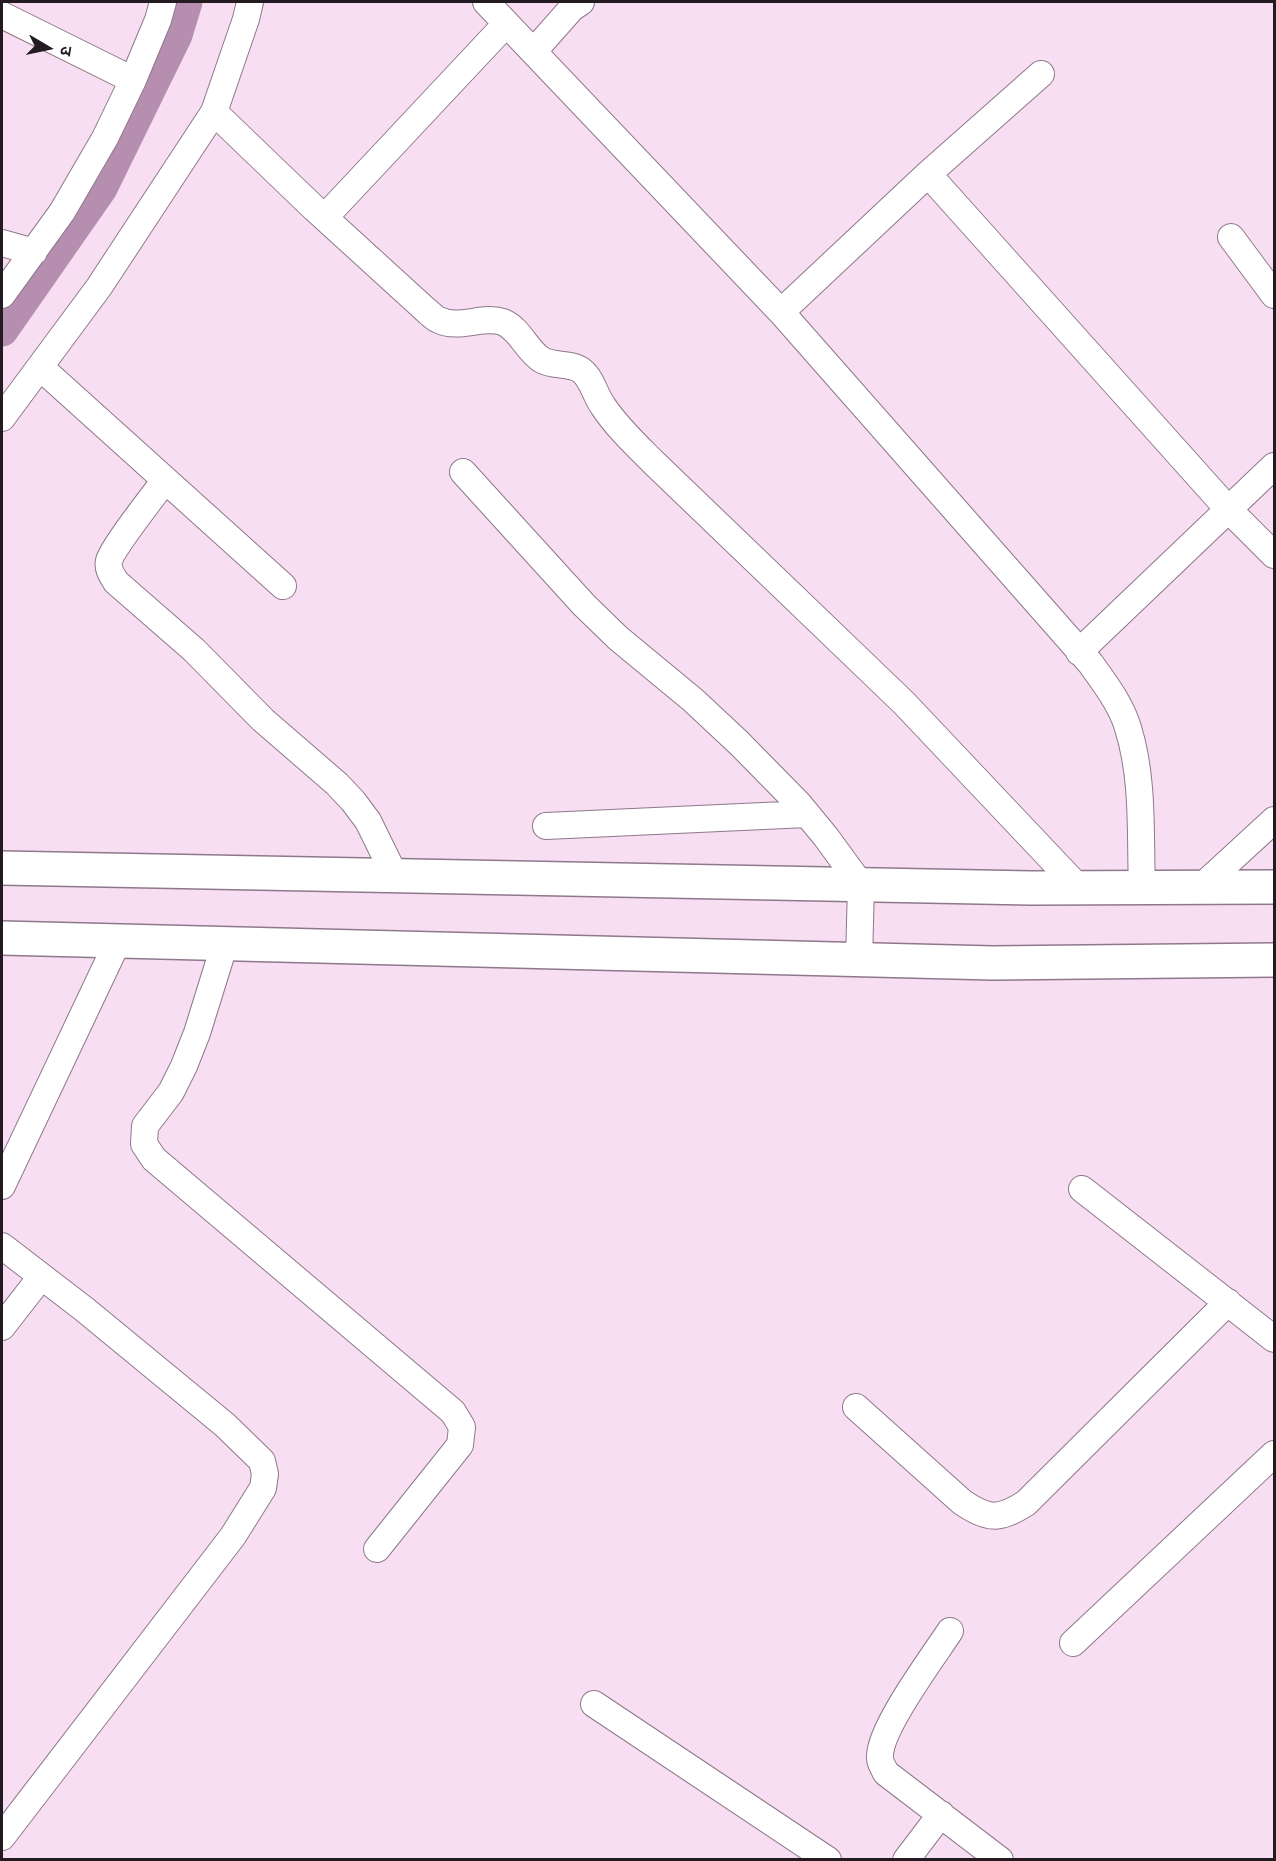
<!DOCTYPE html>
<meta charset="utf-8">
<style>
body{margin:0}
#map{position:relative;width:1276px;height:1861px;overflow:hidden;background:#f7def3;font-family:"Times New Roman","Noto Sans Devanagari",serif}
canvas{display:block}
.frame{position:absolute;inset:0;border:3px solid #231a22;pointer-events:none}
.north{position:absolute;left:18px;top:18px;width:60px;height:60px;-webkit-text-stroke:4px #fff;paint-order:stroke;rotate:99deg;font-size:16px;font-weight:700;line-height:24px;text-align:center;color:#231a22}
.north::after{content:'';display:block;margin:auto;width:21px;height:27px;background:#231a22;clip-path:polygon(50% 0,100% 100%,50% 72%,0 100%)}
</style>
<div id="map">
<canvas width="1276" height="1861"></canvas>
<div class="frame"></div>
<div class="north">उ</div>
</div>
<script>
const ctx = document.querySelector('canvas').getContext('2d');
ctx.lineJoin = 'round';
function stroke(path, color, width, dash) { ctx.strokeStyle = color; ctx.lineWidth = width; ctx.lineCap = dash ? 'butt' : 'round'; ctx.setLineDash(dash || []); ctx.stroke(path); }
const canal = new Path2D(`
 M2,330L101,188L176,35L186,2`);
const street = new Path2D(`
 M486,2L781,312L1091,664C1105,684 1121,704 1128,728C1144,779 1140,835 1142,888
 M2,15L133,80
 M534,51L572,8L581,2
 M214,112L315,209L428,312C432,315 435,319 439,320C459,330 483,315 503,322C520,329 527,351 542,360C554,367 571,362 582,371C592,379 595,395 603,406C616,426 635,444 652,461L904,703L1079,888
 M928,174L1228,509L1274,555
 M325,217L506,24
 M1231,237L1274,295
 M2,243L34,252
 M2,295L62,212L105,138L133,80L158,20L163,2
 M781,312L928,174L1041,74
 M40,367L283,586
 M2,418L99,287L214,112L246,19L250,2
 M463,472L584,605L618,638L693,700L739,743L798,803L826,837L861,885L859,960
 M165,480C155,494 112,548 109,561C107,569 112,575 116,582L194,650L263,720L337,784L353,801L368,821L395,876
 M1079,652L1274,466
 M546,826L807,814
 M1200,888L1274,820
 M225,943L197,1033L184,1066L171,1092L145,1126L144,1144L154,1159L453,1412L462,1427L460,1445L377,1549
 M2,1186L118,941
 M1082,1189L1274,1339
 M2,1246L84,1309L225,1425L262,1461L265,1474L263,1488L233,1536L2,1837
 M2,1327L41,1277
 M856,1407L962,1502C988,1520 1000,1520 1026,1503L1228,1302
 M950,1631C933,1657 880,1728 880,1756C879,1761 883,1767 886,1773L1000,1860
 M1073,1643L1274,1454
 M594,1704L828,1860
 M906,1860L941,1814`);
const highway = new Path2D(`
 M2,868L1031,888L1274,887
 M2,938L993,963L1274,960`);
stroke(canal, '#b68eb0', 33);
stroke(street, '#8e788b', 28);
stroke(highway, '#8e788b', 36);
stroke(street, '#fff', 26);
stroke(highway, '#fff', 33);
</script>
